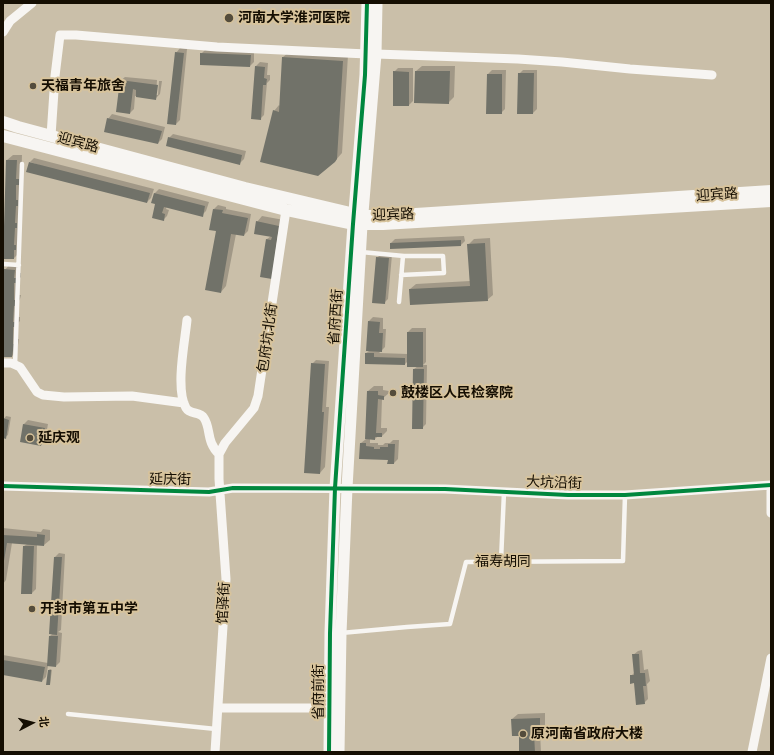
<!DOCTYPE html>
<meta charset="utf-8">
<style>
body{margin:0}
#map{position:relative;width:774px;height:755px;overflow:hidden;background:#cabfa9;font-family:Manrope,"Noto Sans SC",sans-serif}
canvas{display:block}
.frame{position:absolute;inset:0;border:4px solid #150e02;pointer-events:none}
.north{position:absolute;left:12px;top:703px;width:40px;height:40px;-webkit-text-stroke:3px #d7c39c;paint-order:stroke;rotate:84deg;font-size:11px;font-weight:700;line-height:16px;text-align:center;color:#150e02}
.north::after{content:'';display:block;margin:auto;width:14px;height:18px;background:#150e02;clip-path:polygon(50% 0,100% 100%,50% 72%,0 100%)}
</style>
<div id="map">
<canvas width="774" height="755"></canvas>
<div class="frame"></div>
<div class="north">北</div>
</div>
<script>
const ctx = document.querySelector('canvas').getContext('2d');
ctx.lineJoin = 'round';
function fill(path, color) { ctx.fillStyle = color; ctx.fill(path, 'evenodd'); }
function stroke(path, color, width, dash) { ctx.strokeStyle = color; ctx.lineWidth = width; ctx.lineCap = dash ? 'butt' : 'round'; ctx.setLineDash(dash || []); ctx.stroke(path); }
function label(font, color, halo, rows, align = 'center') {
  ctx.font = font + ' Manrope,"Noto Sans SC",sans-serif'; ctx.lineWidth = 4; ctx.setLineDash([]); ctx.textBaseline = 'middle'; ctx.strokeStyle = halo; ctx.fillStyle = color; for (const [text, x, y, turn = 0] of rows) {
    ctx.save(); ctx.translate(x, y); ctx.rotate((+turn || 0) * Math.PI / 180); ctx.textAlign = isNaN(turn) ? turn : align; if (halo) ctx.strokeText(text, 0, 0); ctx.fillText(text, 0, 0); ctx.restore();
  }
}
const shadow = new Path2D(`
 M180,48L187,49L180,120L176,124V53Z
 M205,50L254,52V62L250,66L201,54Z
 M289,52L348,55L342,153L335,161L274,111L279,105L280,106L283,57Z
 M260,62L268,63L267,75H270V80L267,83L264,115L260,119L256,66Z
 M422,66H455L454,97L449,102L416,71Z
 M398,68H413V101L409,105L394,72Z
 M492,70H506L505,109L501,113H487L488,74Z
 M523,70H537V109L533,113L519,74Z
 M125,77L157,80L156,95H158L159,81H162L160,94L156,98L135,96L134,109L130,113L120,81Z
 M112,114L165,127L162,139L158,143L108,119Z
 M173,134L246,151L244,159L240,163L169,138Z
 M13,155H22L19,253L14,258L7,160Z
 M34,158L154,189L151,198L147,202L30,162Z
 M159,189L209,202L206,211L202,215L167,206L166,209L169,210L167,216L163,220L156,204L155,193Z
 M218,205L226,207V209L251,214L248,231L244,235L236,234L226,286L221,292L214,209Z
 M262,216L284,220L261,276L267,239L271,236L257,222Z
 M464,236L465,241L461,245L391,243L395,239Z
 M490,238L493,295L487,300L410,289L416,284L470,281L468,245L474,239Z
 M381,254L392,255L388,299L384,303L377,258Z
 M10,264H20V273H21V277L19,279V295H21L20,299L19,301L18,317H20V321L18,323V339H19L17,351L12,356H3L5,270Z
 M373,317L383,318V329H386L385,347L379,353L408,354V332L412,328H426V362L423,365H427L426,424L422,428L414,369L418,366L408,361L405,364L366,363V353L369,351V321Z
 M316,360L329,361L326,407H329L325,467L320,473L312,364Z
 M374,386H383V390L389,391V393L382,399L381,428H387V431L382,436H378L375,439H370V443H378V445H383L385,443H390L393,440H399L398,459L394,463L361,443L366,439L368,391Z
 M6,416L11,417L8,435L5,437H3V424L4,419Z
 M28,420L48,424L45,441L41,445L21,441L24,424Z
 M3,528L41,532L43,529L50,530V540L44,545H37L36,589L32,593L24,546L27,544L12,543L6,580L3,584Z
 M59,553L65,554L61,630L58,632L62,633L60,662L56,666H48L46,677L42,681L3,674V655L48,663L50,636L52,634L55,557Z
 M642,650L644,670L648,669L650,681L647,684L648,699L644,703L635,682L631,676L635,672L633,655L638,651Z
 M50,669L52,670L50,684L49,670Z
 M545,713V727L540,732L541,752H520V735L512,719L518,714Z`);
const building = new Path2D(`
 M175,52L184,53L176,125L167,124Z
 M200,53L251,55L250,67L200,65Z
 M282,57L343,61L337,159L335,162L318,176L260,162L273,110L279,112Z
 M255,66L265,67L264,78L267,79L266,85H263L261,120L251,119Z
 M393,71L409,72V106H393Z
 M415,71H450L449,104L414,103Z
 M518,73H534L533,114H517Z
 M487,74H502V114H486Z
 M120,80L158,85L156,100L136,97V90L133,89L130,114L116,112Z
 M107,118L162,131L158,144L104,132Z
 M168,137L242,155L240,165L166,146Z
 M6,160H17L16,179H19V185H16V200H18V206H16L15,223H17V228H15L14,245H16V250H14V259H3Z
 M29,162L150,193L147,203L26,172Z
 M154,193L205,206L203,217L164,207L162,213L165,214L164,221L152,218L155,204L151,203Z
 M213,209L223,210L222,213L248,218L244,236L231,234L221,293L205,290L216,231L209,230Z
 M256,221L279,226L272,279L260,277L266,239L271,240L272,237L254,234Z
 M461,240V246L390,249V243Z
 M485,243L488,301L410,305L409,289L470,286L467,244Z
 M376,257L389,258L385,304L372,303Z
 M4,269L15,270L14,278H16V283H14V300H15V306H14L13,322H15V327H13V344H14L12,357H3Z
 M368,321L380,322L379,333H383L382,352L366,351Z
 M407,332H423V367H407Z
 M365,353H374V357L405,358V365L365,364Z
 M311,363L325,364L322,412H324L320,474L304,473Z
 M413,369H424L423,429H412Z
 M367,391H378V395L384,396V400L378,399L376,433H382V437H375V440L365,439Z
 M3,418L9,420L6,439L3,438Z
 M23,424L45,428L41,446L20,442Z
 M360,443H366V446L374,447V449H380V447H388V444H395L394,464H387L388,460L359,459Z
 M37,534L45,535L44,546L7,543L3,567V535L37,537Z
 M23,546H34L32,594H21Z
 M54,557H62L57,635L49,634Z
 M49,636H58L56,667L47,666Z
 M632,654H639L640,673H645L646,686H643L645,704L636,705L634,683L630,684V675H634Z
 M3,660L45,667L42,682L3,675Z
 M48,670H51L50,685H46Z
 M540,718V733H534L535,752H519V736H512L511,719Z`);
const service = new Path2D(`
 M361,252L404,256H443L444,273L401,275
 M3,264L19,265
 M399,302L403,256
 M15,365L22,164
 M501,561L504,492
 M341,633L407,627L450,624L466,562L623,561L625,495
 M68,714L216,729`);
const minor = new Path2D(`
 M3,32L10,21L32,3
 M376,54L518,59L562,62L630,69L712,75
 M51,136L55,76L60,35H76L217,47L367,54
 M187,320C185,341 175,389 186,408C190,415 200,411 204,418C211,428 206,442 219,454
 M3,363H11L20,367L37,392L43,395L64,397L132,396L184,403
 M3,486L209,492L233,488L445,489L568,495H625L771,485
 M771,491V513
 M218,708H329
 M215,752L226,579L219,479V454L225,443L254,408L258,396L286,210
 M752,752L771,658`);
const tertiary = new Path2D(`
 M329,752L330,633L335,488L353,224L365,75L367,3
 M339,752L341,633L347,488L362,225L376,54L377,3`);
const secondary = new Path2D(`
 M3,122L18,127L245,188L363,216H385L771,191
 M3,136L286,210L353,224H383L771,201`);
const cycleway = new Path2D(`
 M3,486L209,492L233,488L445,489L568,495H625L771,485
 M329,752L330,633L335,488L353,224L365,75L367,3`);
const markers = [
 [229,18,5,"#544c3c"],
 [33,86,4,"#544c3c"],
 [393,393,4,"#544c3c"],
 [30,438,4,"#544c3c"],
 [32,609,4,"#544c3c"],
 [523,734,4,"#544c3c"]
];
const poiNames = [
 ["河南大学淮河医院",238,18],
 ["天福青年旅舍",41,86],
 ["鼓楼区人民检察院",401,393],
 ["延庆观",38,438],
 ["开封市第五中学",40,609],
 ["原河南省政府大楼",531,734]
];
const streetNames = [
 ["迎宾路",78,143,15],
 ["迎宾路",717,195,-4],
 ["迎宾路",393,215,-2],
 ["省府西街",336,317,-86],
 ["包府坑北街",268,338,-82],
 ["延庆街",170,480,1],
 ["大坑沿街",554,483,2],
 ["福寿胡同",503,562],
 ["馆驿街",224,603,-87],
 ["省府前街",319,692,-90]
];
fill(shadow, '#0003');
fill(building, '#717269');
stroke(service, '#f7f5f2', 4.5);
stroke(minor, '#f7f5f2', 9);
stroke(tertiary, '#f7f5f2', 11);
stroke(secondary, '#f7f5f2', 12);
stroke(cycleway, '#00873e', 4);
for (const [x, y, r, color] of markers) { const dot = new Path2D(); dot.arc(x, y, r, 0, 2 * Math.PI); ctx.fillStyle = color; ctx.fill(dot); stroke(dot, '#d7c39c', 1.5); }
label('bold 14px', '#150e02', '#d7c39c', poiNames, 'left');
label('14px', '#150e02', '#d7c39c', streetNames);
</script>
